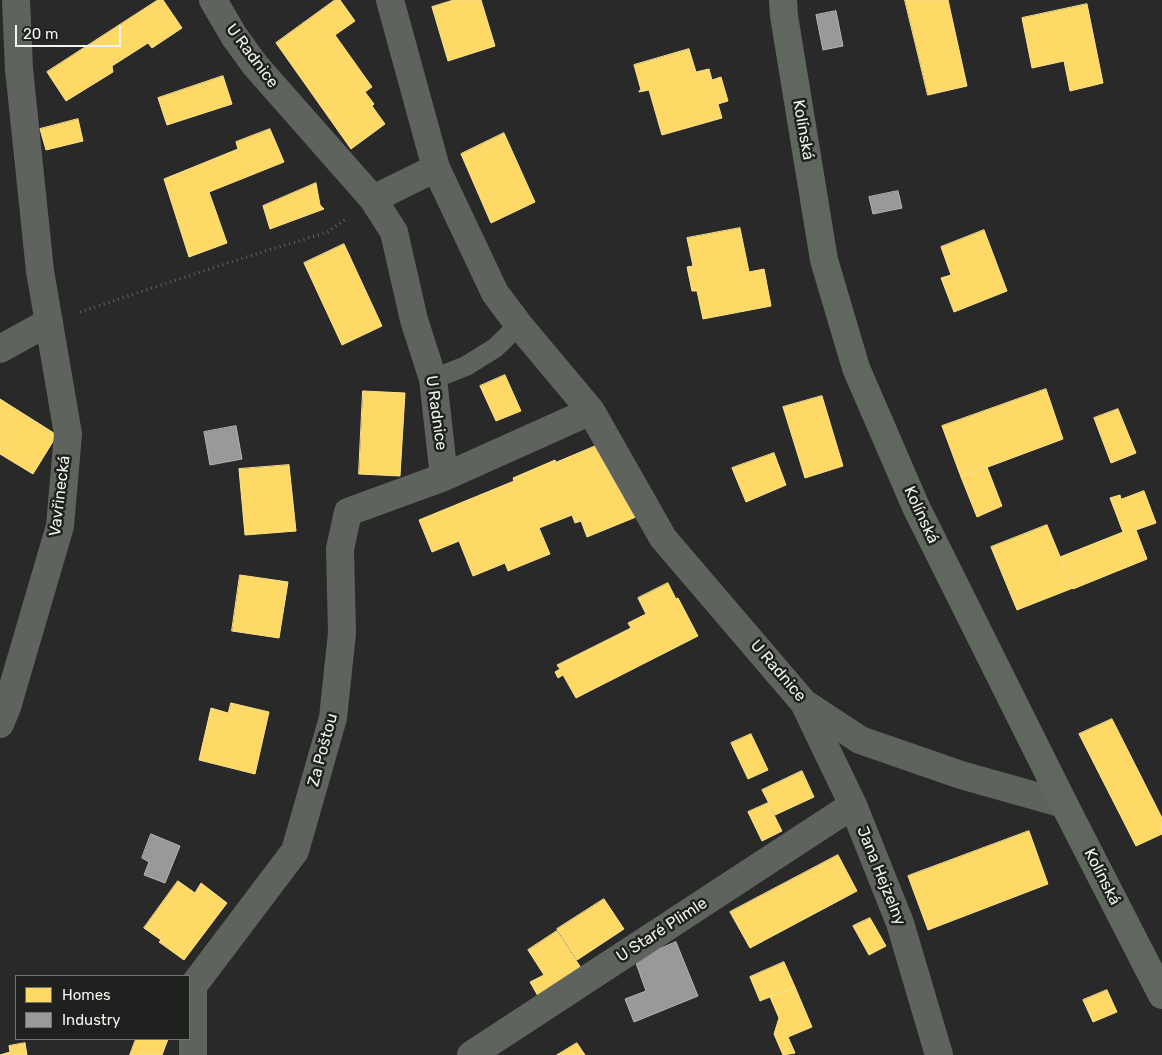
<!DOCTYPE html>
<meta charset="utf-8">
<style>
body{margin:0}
#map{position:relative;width:1162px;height:1055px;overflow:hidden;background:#282928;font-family:Rubik,sans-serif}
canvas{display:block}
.legend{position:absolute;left:15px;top:975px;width:175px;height:65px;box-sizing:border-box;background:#1e211d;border:1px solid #727571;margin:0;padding:6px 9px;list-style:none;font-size:15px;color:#f1f3f0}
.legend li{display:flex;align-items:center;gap:10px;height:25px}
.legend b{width:25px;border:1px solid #727571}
.scale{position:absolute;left:15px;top:25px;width:106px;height:22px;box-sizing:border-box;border:2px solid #f1f3f0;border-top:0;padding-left:6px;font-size:15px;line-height:18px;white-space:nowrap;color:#f1f3f0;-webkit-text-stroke:4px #1e211d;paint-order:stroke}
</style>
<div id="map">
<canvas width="1162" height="1055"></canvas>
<ul class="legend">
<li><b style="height:14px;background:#ffd966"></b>Homes</li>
<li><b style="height:14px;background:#999"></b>Industry</li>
</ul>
<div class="scale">20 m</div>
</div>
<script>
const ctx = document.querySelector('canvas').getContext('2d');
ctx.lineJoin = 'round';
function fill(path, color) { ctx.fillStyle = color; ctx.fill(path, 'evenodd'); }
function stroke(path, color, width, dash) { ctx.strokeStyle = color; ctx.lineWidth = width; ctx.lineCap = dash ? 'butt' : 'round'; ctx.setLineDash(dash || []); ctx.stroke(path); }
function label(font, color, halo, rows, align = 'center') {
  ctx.font = font + ' Rubik,sans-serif'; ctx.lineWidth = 5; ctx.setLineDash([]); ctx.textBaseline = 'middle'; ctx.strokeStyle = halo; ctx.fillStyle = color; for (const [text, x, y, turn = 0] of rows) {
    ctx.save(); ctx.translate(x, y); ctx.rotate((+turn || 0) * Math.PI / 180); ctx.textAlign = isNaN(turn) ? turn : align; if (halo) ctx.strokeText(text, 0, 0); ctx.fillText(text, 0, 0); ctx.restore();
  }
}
const homes = new Path2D(`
 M158,0H163L182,28L152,48L148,43L112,66L113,72L66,101L47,72Z
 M335,0H340L355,21L335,35L372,87L365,92L374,104L372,106L385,124L351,149L276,43Z
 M454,0H481L495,46L448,61L432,7Z
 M905,0H948L967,86L928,95Z
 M1087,4L1103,83L1070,91L1064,61L1032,68L1022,18Z
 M689,49L696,72L709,69L712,80L721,77L728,101L718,104L722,118L662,135L649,90L639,92V91L641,90L634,65Z
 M223,76L232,104L167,125L158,98Z
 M78,119L83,141L46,150L40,129Z
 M270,129L284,162L209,192L227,243L189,257L164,179L238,149L236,142Z
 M504,133L535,202L491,223L461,154Z
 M316,183L320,205L324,209L270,229L263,206Z
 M740,228L749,272L764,269L771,306L703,319L697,291H692L687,267L693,266L687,238Z
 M984,230L1007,291L954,312L941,278L951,275L941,247Z
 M344,244L382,326L342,345L304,263Z
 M505,375L521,411L496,421L480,386Z
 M1046,389L1063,439L961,477L942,426Z
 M363,391L405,393L400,476L359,474Z
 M822,396L843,466L805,478L783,407Z
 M0,399L57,435L33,474L0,454Z
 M1118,409L1136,453L1111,463L1094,418Z
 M598,445L636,517L587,537L581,521L575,523L572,515L539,528L550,554L508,571L505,563L473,576L459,541L432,552L419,520L514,481L513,478L555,460L556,462Z
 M774,453L786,485L746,502L732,468Z
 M289,465L296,531L245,535L239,469Z
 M987,467L1002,506L977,517L961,477Z
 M1144,491L1156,523L1136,530L1147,559L1073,589L1060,557L1123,532L1110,498L1120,495L1121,499Z
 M1047,525L1073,588L1017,610L991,547Z
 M240,575L288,582L279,638L232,631Z
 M668,583L676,599L678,598L698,636L576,698L563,675L558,678L555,672L560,669L557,665L631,628L628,623L646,614L638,598Z
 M231,703L269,712L255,774L199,760L211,708L228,713Z
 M1112,719L1162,818V834L1136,846L1079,734Z
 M751,734L768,770L748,779L731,743Z
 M802,771L814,797L775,815L762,790Z
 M768,803L782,831L762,841L748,812Z
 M1029,831L1048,884L928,930L908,876Z
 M838,855L857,891L750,948L730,912Z
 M178,881L195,893L201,883L227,903L184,960L159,942L161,940L144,928Z
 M604,899L624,929L577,960L557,929Z
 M870,918L886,946L869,955L853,926Z
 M557,931L581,968L538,996L530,982L544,975L528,950Z
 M784,962L795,987L760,1001L750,977Z
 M795,987L812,1027L788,1037L795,1053L783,1055L774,1034L779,1018L770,997Z
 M1107,990L1117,1012L1093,1022L1083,1000Z
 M136,1039H168L162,1055H130Z
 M25,1043L27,1055H0L10,1052L9,1046Z
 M577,1043L585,1055H557Z`);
const industry = new Path2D(`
 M836,11L843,46L823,50L816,15Z
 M898,191L902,208L873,214L869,197Z
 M236,426L242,459L210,465L204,432Z
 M151,834L180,846L165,883L144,875L149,862L142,858Z
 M676,942L698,996L634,1022L625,999L646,991L636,963L654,951Z`);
const path = new Path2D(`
 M80,312L243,258L328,232L347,218`);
const lane = new Path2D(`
 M433,379L466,366L495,348L519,325`);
const street = new Path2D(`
 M213,0L234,36L255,65L373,199L394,232L414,320L433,379L444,477
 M390,0L436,168L495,293L519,325L591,411L663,538L804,703L860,740L961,775L1064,804
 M373,199L436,168
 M0,349L49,322
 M804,703L853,805L900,923L939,1055
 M0,724L7,707L60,526L68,434L40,271L19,69L16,0
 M193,1055V986L295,851L333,718L342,633L340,549L348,512L444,477L591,411
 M471,1055L853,805`);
const secondary = new Path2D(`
 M783,0L784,16L824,260L856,368L916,507L1064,804L1162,995`);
const streetNames = [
 ["U Radnice",252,56,53],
 ["Kolínská",803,130,80],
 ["U Radnice",436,413,82],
 ["Vavřinecká",60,496,-83],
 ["Kolínská",921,515,65],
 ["U Radnice",778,671,49],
 ["Za Poštou",323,750,-75],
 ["Jana Hejzelny",881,876,68],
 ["Kolínská",1102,877,63],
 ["U Staré Plimle",662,930,-33]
];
fill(homes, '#ffd966');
stroke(homes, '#fbe18f', 1);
fill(industry, '#999');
stroke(industry, '#b3b4b3', 1);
stroke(path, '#626662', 3, [1, 4]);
stroke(lane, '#5e645d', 20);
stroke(street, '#5e645d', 28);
stroke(secondary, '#5f675e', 28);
label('16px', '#f1f3f0', '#1e211d', streetNames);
</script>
